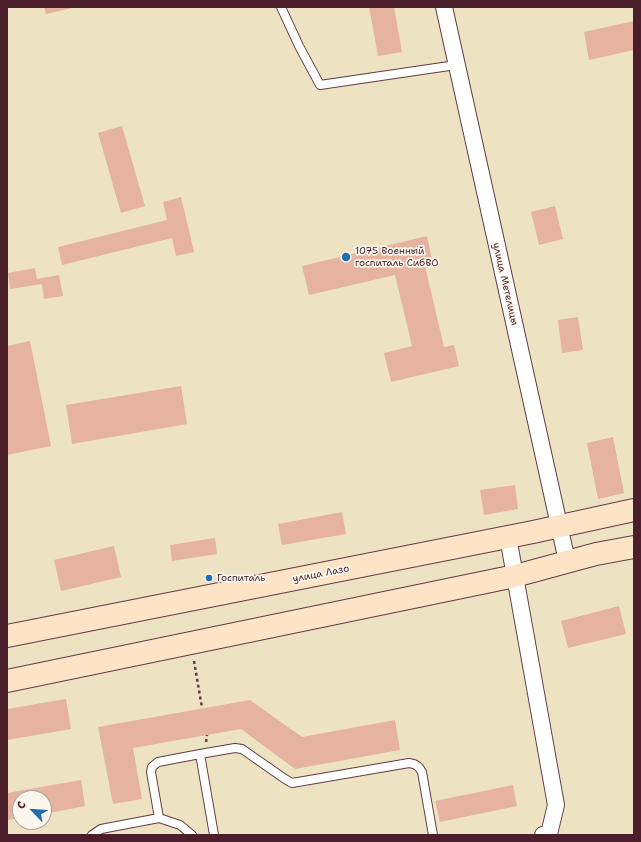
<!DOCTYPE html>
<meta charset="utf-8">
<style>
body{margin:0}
#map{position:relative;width:641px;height:842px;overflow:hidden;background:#ede3c3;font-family:"Shantell Sans",sans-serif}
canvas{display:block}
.frame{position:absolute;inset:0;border:8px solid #4a1f2b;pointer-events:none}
.north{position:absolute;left:12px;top:790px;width:40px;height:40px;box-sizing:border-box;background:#fbf7ec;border:1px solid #b4a19f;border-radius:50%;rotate:295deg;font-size:11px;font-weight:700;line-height:16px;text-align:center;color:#4a1f2b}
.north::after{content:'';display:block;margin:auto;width:14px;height:18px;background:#1f6fb2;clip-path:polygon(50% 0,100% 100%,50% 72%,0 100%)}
</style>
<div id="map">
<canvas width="641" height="842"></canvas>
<div class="frame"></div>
<div class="north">С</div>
</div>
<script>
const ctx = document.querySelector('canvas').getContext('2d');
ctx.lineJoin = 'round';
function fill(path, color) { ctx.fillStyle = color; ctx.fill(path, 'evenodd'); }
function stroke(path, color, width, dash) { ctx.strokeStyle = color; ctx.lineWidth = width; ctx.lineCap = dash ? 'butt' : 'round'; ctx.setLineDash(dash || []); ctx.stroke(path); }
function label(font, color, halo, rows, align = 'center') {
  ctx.font = font + ' "Shantell Sans",sans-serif'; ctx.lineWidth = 3.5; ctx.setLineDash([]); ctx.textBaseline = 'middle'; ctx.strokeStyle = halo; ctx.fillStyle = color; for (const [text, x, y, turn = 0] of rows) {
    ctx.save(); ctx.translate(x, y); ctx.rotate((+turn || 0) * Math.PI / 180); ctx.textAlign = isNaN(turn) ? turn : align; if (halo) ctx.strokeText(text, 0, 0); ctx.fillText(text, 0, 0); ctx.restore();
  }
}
const building = new Path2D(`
 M44,7H72V8L46,14Z
 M369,7H394L402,52L378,56Z
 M634,21V50L589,60L584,32Z
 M122,126L145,206L121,213L98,133Z
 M181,197L194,252L176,256L172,238L62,265L58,247L167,220L163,202Z
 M555,206L563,239L539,245L531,212Z
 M427,236L432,260L424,262L444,347L454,345L459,366L391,382L384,353L412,346L395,275L309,295L302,266Z
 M35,268L37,279L59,275L63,296L44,299L42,284L10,289L8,273Z
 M578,317L583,350L562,353L558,320Z
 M30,341L51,446L7,455V346Z
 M181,386L187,424L72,444L66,405Z
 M613,437L624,493L598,499L587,443Z
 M515,485L518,509L484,515L480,490Z
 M342,512L346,534L282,545L278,524Z
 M215,538L217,554L172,561L170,545Z
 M114,546L121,577L61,591L54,560Z
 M619,606L626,634L568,648L561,621Z
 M66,699L71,729L7,740V709Z
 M250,700L302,737L395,720L400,750L295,769L241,729L133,748L142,799L113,804L98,727Z
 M81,780L85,806L44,814V798H20V818L7,820V793Z
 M513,785L517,806L440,822L435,801Z`);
const path = new Path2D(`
 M194,661L202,708
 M206,742L207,735`);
const lane = new Path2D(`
 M281,7L299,46L320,85L456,65
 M200,754L235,748L242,749L285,779L292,783L409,763C416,764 419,766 422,772L433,835
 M159,818L180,825L192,835
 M92,835L101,829L159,818L151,772L152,767L158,762L200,754L214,835`);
const street = new Path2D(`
 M444,7L567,561
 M508,537L556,805L549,834L543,835`);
const secondary = new Path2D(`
 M7,636L533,532L634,510
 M7,681L515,576L596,554L634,547`);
const markers = [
 [346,257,5,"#1f6fb2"],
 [209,578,4,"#1f6fb2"]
];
const poiNames = [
 ["1075 Военный",355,251],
 ["госпиталь СибВО",355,263],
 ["Госпиталь",217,578]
];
const streetNames = [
 ["улица Метелицы",505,284,77],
 ["улица Лазо",321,574,-11]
];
fill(building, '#e5b39f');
stroke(lane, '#623c42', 10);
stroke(street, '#623c42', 18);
stroke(secondary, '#623c42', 24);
stroke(path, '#623c42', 2.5, [3, 3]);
stroke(lane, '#fff', 8);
stroke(street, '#fff', 16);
stroke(secondary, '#fee4c6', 22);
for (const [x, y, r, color] of markers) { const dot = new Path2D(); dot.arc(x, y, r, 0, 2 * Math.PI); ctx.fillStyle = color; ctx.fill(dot); stroke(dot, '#fbf7ec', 1.5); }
label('10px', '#4a1f2b', '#fbf7ec', poiNames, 'left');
label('10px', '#4a1f2b', '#fbf7ec', streetNames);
</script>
